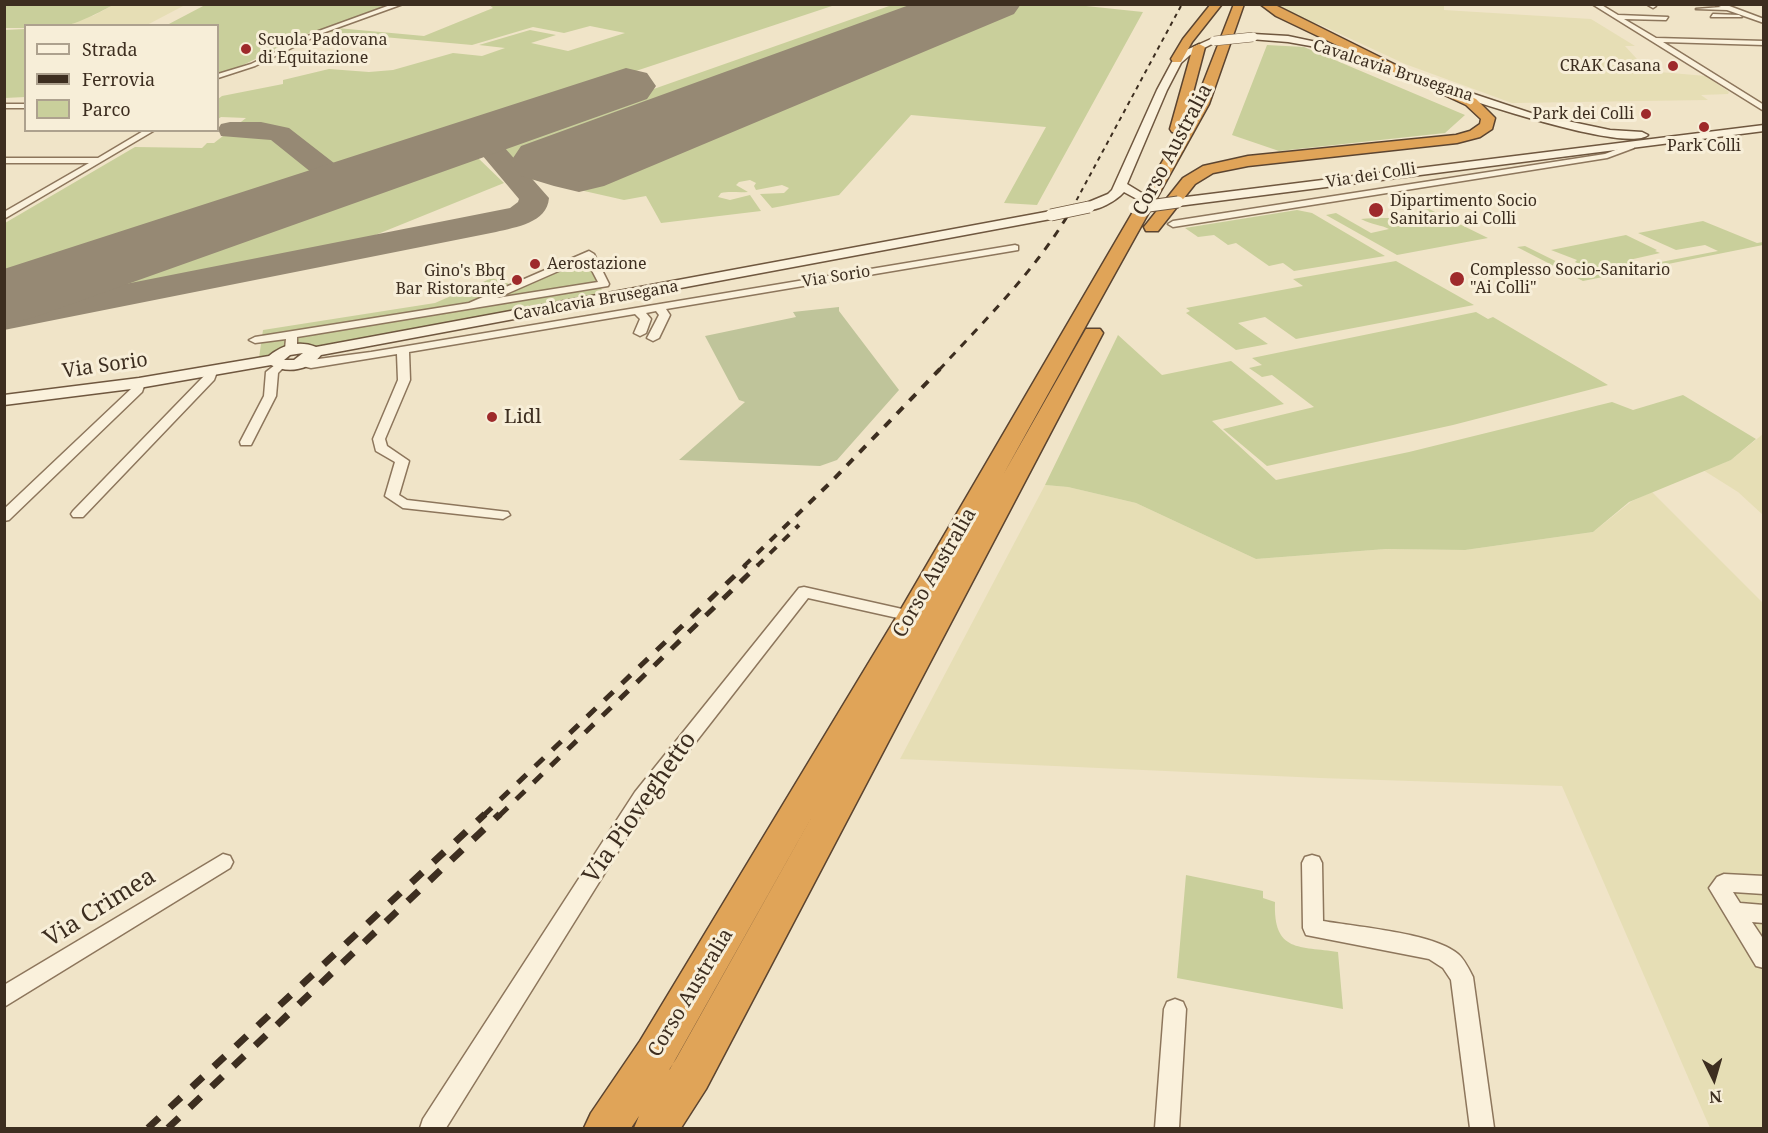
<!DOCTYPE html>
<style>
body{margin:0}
#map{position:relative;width:1768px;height:1133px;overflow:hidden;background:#f0e4c8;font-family:"Noto Serif",serif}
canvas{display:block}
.frame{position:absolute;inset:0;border:6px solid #3d2e20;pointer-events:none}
.legend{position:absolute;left:24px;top:24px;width:195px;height:108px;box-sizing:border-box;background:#f7eed8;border:2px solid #ada18e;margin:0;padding:8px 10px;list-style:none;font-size:18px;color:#3d2e20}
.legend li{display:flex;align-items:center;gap:12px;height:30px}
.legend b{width:30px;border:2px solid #ada18e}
.north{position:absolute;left:1684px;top:1049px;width:60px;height:60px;-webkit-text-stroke:4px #f7eed8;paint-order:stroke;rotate:175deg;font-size:16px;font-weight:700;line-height:24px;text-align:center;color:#3d2e20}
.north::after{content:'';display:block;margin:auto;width:21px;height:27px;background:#3d2e20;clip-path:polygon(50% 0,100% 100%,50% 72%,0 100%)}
</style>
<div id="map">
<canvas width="1768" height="1133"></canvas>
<div class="frame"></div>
<ul class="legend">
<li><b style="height:8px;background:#faf1dc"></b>Strada</li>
<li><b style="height:8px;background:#3d2e20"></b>Ferrovia</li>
<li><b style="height:16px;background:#c9cf9b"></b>Parco</li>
</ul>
<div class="north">N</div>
</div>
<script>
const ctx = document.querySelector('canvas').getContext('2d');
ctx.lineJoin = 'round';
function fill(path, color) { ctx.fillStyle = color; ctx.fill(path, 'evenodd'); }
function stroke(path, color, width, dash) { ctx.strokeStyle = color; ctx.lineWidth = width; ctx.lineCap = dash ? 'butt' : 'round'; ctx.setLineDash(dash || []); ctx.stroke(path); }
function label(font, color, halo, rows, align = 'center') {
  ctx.font = font + ' "Noto Serif",serif'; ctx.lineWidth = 6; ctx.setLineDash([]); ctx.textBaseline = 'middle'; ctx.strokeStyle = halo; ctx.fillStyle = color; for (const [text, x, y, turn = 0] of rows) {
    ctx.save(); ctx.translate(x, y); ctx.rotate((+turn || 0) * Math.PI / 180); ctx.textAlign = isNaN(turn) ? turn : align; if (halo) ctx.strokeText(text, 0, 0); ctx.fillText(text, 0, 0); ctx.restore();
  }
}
const farmland = new Path2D(`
 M1444,4V10L1591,19L1635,46H1625L1648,71L1706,76L1729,92L1728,94L1701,95L1708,100L1512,103L1405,64L1321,25L1301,19L1276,5Z
 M113,5H185L147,25L67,26L85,17L93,16Z
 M1763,434V515L1738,492L1703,470L1731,460Z
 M1045,485L1068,487L1136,503L1256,559L1386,549L1465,550L1593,532L1632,501L1652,492L1763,603V1128H1710L1562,786L1320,778L900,759Z`);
const green = new Path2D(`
 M488,4L835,5L5,280V223L135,147L202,148L207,143H214L246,118L221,117L218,119V99L222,96L283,84V80L329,69L369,72L393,70L453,53L482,56L505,48L479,45L530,30L556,35L531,43L568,51L625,33L590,26L564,33L533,27L472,45L328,32L337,28L424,36L493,8Z
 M1067,4L1143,12L1037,205L1004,203L1046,127L911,115L839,195L772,208L760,194L784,193L789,188L782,185L756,190L754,186L756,183L750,180L739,182L736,185L748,192C738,193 730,191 721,193L718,197L730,200L750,195L761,211L661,223L646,196L624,200L531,179L501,147L503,142L509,140L892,5H959L547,161L580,171L997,5Z
 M4,5L5,4L113,5C102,11 77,24 64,26C52,27 38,26 26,26L25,28H5Z
 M205,5V4L391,5L302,36L237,68L218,73V26L167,25Z
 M25,29V97L5,98V30Z
 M1267,45L1304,47L1465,115L1445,133L1279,151L1232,135Z
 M460,157H477L504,183L358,242L93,297L77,294L79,289L92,284Z
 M1429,209L1488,238L1397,255L1326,215L1336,213L1371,233L1389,229C1382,225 1372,225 1361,219C1376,217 1387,219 1402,217L1399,213L1411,211L1425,218L1418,220L1425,224L1445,220L1425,210Z
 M1297,210L1312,213L1385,256L1294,271L1283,263L1269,266L1236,243L1228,245L1214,235L1198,237L1185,228Z
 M1703,221L1757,243L1763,242V245L1583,281L1517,247L1525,246L1588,277L1600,274L1575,262L1577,260L1551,250L1626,235L1657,250L1655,251L1660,253L1629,260L1640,266L1718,251L1705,245L1676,250L1638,233Z
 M586,259L607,300L259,358L263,330L435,303L492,278L521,288Z
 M1396,261L1474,305L1296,339L1265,317L1238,323L1268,344L1236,350L1186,313L1190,311L1186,308L1303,286L1293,279Z
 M1476,312L1488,319L1493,317L1608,385L1453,425L1267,466L1223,429L1314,407L1272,375L1262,377L1249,368L1262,365L1252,358Z
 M1118,335L1162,375L1231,361L1284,404L1212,421L1276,480L1409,452L1612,402L1633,410L1683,395L1756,439L1731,460L1629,502L1593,532L1465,550L1386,549L1256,559L1136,503L1068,487L1045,485Z
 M1186,875L1263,891V898L1275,902C1273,953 1300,946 1338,952L1343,1009L1177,978Z`);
const cemetery = new Path2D(`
 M839,307V311L899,390L837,460L820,466L679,460L745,402L739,400L705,336L796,317L793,312Z`);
const taxiway = new Path2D(`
 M230,122H261L289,128L352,177L357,183L352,189L342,192L332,189L271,140L221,136L218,129L221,124Z
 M479,128L489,130L549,198C547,223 516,227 496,232L4,330V308L510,208L518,202L519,199L466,136L469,130Z`);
const runway = new Path2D(`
 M912,4H1021L1014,14L604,186L579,192L554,186L521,176L511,161L521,146Z
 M626,68L647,73L656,86L647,99L35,317L4,325V269Z`);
const street = new Path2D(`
 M393,4H403L320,34L255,66L218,78V74L251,64L316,32Z
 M1592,4H1600L1618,15L1668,17L1666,20L1624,19L1656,38L1764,41V45L1663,42L1764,105V111Z
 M1646,4H1655L1656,6L1653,8Z
 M1714,4H1724L1764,19V23L1727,10L1696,9L1721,7Z
 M1713,14L1739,15L1742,17H1711Z
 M4,104H26V108H4Z
 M145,130H155L4,219V212L89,163H4V158H98Z
 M1631,144H1634V148L1607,158L1173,227L1168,224L1173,221L1605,154Z
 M1015,245L1018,246V250L666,309L670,315L659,338L653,341L647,338L659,315L656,311L646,313L651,319L646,333L640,336L634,333L640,319L635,314L409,352L410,380L385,439L387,446L409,461L399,495L407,500L508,512L510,515L503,519L403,508L385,496L395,462L376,451L373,439L398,380L397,354L311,368L298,365L296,363L302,360H311L371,352Z
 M589,251L594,254L609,284L608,286L297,337V349L291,352L285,349L286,339L255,343L249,340L255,337L469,303ZM586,259L598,282L497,298Z
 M280,361L286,365L278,373L276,396L251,445H241L240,442L264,396L266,372Z
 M211,368L217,372L214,380L83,517H73L71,514L73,511L204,376L207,369Z
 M139,379L145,383L142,392L9,520L4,521V509L132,388L135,380Z
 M804,587L911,611L917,612L919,616L917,620L911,621L808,598L649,802L446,1128H420L423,1119L635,792L799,588Z
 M223,854L230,856L233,862L230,868L4,1007V985Z
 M1312,855L1319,857L1322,863L1323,921C1357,927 1434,933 1458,954C1464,959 1469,969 1473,977L1494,1128H1470L1451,980L1443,968L1429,959L1306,935L1303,928L1302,863L1305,857Z
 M1724,874L1764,876V894L1733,892L1740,903L1764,905V923L1752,922L1764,940V968L1756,966L1709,888L1717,877Z
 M1175,999L1183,1002L1186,1009L1179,1128H1155L1164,1009L1167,1002Z`);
const secondary = new Path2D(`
 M1253,34L1288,36L1321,43L1534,114L1610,130L1642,132L1648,135C1620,159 1360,62 1316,47L1288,42L1250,39V35Z
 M1211,39L1218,41L1190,55L1181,63L1167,90L1127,184L1145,195L1143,198H1135L1124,192C1116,201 1097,212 1084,210L1083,207L1084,204L1108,194L1112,190L1157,90L1172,62L1184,51Z
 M1764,125V131L1178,206L1172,202L1178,198Z
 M1051,211L1056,212L1057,215L1056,218L321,355C309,370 288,374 271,365L139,388L4,405V395L139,378L269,356C282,345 299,340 316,347ZM303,353L294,360H284L290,355Z`);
const highway = new Path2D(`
 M1211,4H1222L1192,42L1181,62H1173L1171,59L1183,39Z
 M1234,4H1244L1209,104L1003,475L1086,329H1100L1103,333L706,1089L681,1128H634L639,1116L631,1128H584L591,1113L640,1041L897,616L1179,133L1172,132L1170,129L1193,47L1199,44L1205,47L1186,119L1195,104ZM819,804L676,1059L669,1070L670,1069Z
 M1260,4H1273L1420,77L1414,81L1410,80L1276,16Z
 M1427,78L1476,99L1495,118L1492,129L1480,137L1457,143L1248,166L1213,173L1195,184L1158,231H1146L1144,227L1183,178L1203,166L1248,156L1456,135L1470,131L1480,124L1481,119L1466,105L1423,85L1421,82L1423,79Z`);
const railFar4 = new Path2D(`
 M1068,216L1182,4`);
const railFar3 = new Path2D(`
 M939,370C984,321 1033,273 1068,215`);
const railFar2 = new Path2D(`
 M744,566L829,484L940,369
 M757,566L799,525`);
const railFar1 = new Path2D(`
 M483,816L746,565
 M499,816L758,565`);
const rail = new Path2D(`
 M148,1128L485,814
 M168,1128L500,814`);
const secondaryBridgeFar1 = new Path2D(`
 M1214,41L1253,37`);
const secondaryBridge = new Path2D(`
 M1134,208L1178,202
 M1051,215L1089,207`);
const markers = [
 [246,49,6,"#9e2a2b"],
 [1673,66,6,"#9e2a2b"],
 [1646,114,6,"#9e2a2b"],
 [1704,127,6,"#9e2a2b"],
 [1376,210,8,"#9e2a2b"],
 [535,264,6,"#9e2a2b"],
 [1457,279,8,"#9e2a2b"],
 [517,280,6,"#9e2a2b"],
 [492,417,6,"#9e2a2b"]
];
const farPoinames = [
 ["Scuola Padovana",258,40],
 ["di Equitazione",258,58],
 ["CRAK Casana",1661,66,"right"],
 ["Park dei Colli",1634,114,"right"],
 ["Park Colli",1704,146,"center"],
 ["Dipartimento Socio",1390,201],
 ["Sanitario ai Colli",1390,219],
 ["Aerostazione",547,264],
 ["Complesso Socio-Sanitario",1470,270],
 ["\"Ai Colli\"",1470,288],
 ["Gino's Bbq",505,271,"right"],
 ["Bar Ristorante",505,289,"right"]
];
const farStreetnames = [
 ["Cavalcavia Brusegana",1393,71,18],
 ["Via dei Colli",1371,176,-9],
 ["Via Sorio",836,277,-9],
 ["Cavalcavia Brusegana",596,301,-10]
];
const streetNames = [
 ["Corso Australia",1173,150,-62],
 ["Via Sorio",105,366,-8],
 ["Corso Australia",935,573,-60],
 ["Corso Australia",691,993,-59]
];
const poiNames = [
 ["Lidl",504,417]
];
const nearStreetnames = [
 ["Via Pioveghetto",640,808,-55],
 ["Via Crimea",100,908,-32]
];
fill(farmland, '#e6deb5');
fill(green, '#c9cf9b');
fill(cemetery, '#bfc49a');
fill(taxiway, '#968974');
fill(runway, '#968974');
stroke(street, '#8d765c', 3);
stroke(secondary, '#6f573f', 3);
stroke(highway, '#5b4430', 3);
fill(street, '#faf1dc');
fill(secondary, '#faf1dc');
fill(highway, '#e0a458');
stroke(railFar4, '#3d2e20', 2, [4.5, 4.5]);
stroke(railFar3, '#3d2e20', 3, [8, 8]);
stroke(railFar2, '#3d2e20', 4, [9, 9]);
stroke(railFar1, '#3d2e20', 5, [12, 12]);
stroke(rail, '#3d2e20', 7, [15, 15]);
stroke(secondaryBridgeFar1, '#6f573f', 10, []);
stroke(secondaryBridge, '#6f573f', 13, []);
stroke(secondaryBridgeFar1, '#faf1dc', 9);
stroke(secondaryBridge, '#faf1dc', 11);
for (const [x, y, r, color] of markers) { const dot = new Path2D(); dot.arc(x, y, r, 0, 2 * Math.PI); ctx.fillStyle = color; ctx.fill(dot); stroke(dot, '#f7eed8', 2); }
label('16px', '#3d2e20', '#f7eed8', farPoinames, 'left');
label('16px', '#3d2e20', '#f7eed8', farStreetnames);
label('20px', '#3d2e20', '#f7eed8', streetNames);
label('20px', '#3d2e20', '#f7eed8', poiNames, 'left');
label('24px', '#3d2e20', '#f7eed8', nearStreetnames);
</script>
